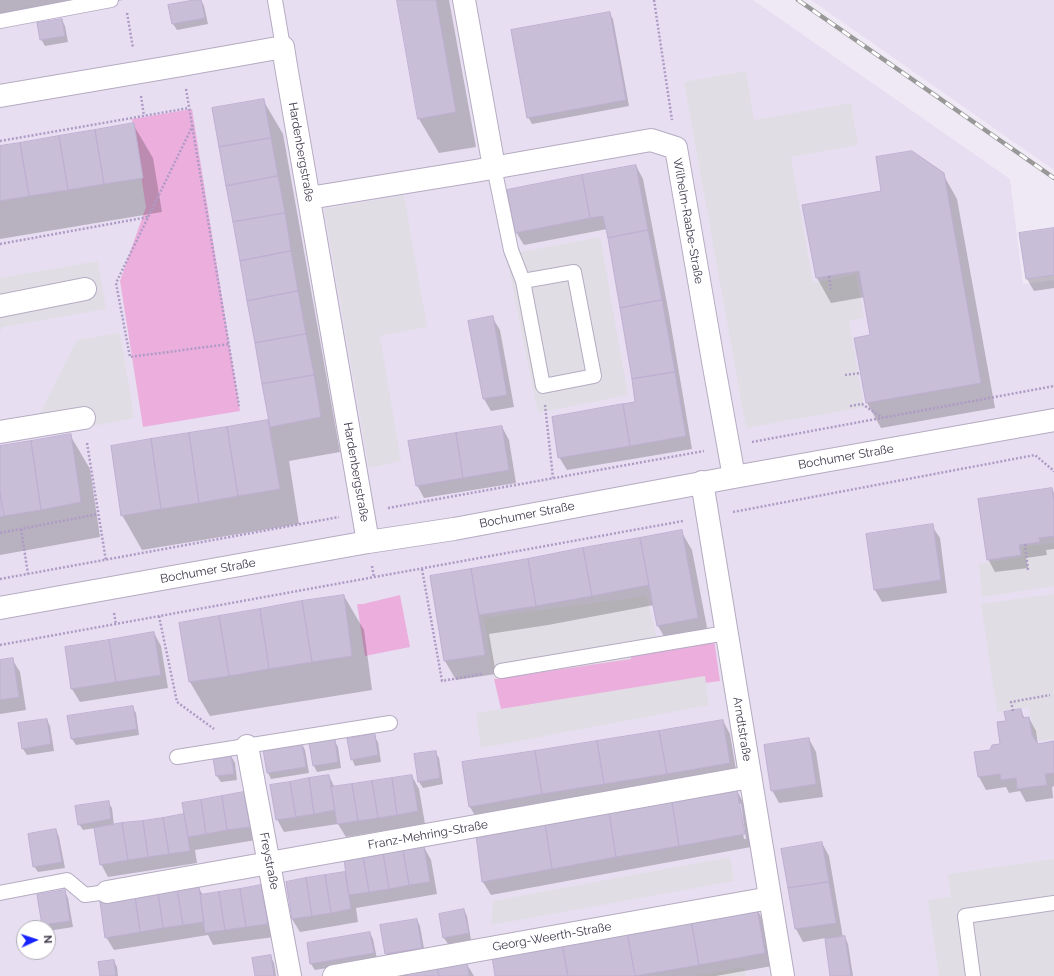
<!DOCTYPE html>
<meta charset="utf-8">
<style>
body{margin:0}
#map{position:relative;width:1054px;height:976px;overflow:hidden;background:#efe9f5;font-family:Raleway,sans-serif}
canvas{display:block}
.north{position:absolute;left:16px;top:920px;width:40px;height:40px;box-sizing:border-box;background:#fff;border:1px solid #b2afb7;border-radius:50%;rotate:87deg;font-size:11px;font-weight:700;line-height:16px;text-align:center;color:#3e374a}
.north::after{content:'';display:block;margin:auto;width:14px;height:18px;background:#1724ff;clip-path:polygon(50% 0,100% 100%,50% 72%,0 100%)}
</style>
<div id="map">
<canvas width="1054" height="976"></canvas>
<div class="north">N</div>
</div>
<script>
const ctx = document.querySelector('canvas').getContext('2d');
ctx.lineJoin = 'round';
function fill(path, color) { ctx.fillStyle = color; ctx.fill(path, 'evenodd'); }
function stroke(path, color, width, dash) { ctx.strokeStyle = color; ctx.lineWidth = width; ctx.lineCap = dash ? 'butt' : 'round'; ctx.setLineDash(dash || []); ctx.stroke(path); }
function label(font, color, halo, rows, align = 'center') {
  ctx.font = font + ' Raleway,sans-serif'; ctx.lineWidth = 3; ctx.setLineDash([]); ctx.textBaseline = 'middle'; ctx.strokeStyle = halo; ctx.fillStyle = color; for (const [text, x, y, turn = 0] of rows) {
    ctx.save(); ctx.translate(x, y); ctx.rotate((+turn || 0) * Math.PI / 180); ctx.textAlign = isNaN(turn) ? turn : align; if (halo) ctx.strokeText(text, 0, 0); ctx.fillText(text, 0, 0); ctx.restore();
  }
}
const residential = new Path2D(`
 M0,0H753L1010,179L1023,284L1054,280V976H0ZM24,928H48V952H24Z
 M811,0H1054V170L1028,152Z`);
const green = new Path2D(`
 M192,109L240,411L143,427L120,281L146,207L132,119Z
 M400,595L410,647L365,656L357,604H363Z
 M714,639L720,681L501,709L494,679L633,651Z`);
const parking = new Path2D(`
 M746,71L754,120L851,103L858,145L791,157L813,283L856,275L864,318L849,321L864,407L746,428L684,82Z
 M404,195L427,327L380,336L401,461L369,468L324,209Z
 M600,237L628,395L538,413L506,255Z
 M98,261L106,309L2,327L0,332V278Z
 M120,333L134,418L28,438L77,340Z
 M1054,543V586L982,597L979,564L1023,557L1022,547Z
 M1054,594V739L1040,741L1034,733L1029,707L997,712L981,604Z
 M646,596L657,638L631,647V659L494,679L484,618Z
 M705,676L709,705L481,748L476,713Z
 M730,857L734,881L491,925L493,901Z
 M1054,859V976H939L928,900L951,897L948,874Z
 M744,967L746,976H695Z`);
const shadow = new Path2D(`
 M0,0H123L0,22Z
 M199,0H201L204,6L208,24L177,30L173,24Z
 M398,0H449L476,147L439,153L419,119Z
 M609,13L613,19L629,106L532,124L528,117Z
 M62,20L65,26L68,42L45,46L41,39Z
 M263,100L283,134L340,452L289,461L299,524L142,550L122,515L112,447L270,420Z
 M133,124L153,158L162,212L0,239V147Z
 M636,166L643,179L669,314L692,449L567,470L559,457L637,403L607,229L524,245L516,232Z
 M943,174L957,199L995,408L881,428L867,403L871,336L865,297L831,303L817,278Z
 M1054,229V288L1034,291L1027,279Z
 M492,317L500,330L514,407L491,411L484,399Z
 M502,427L509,440L516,483L424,498L417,485Z
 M70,435L90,469L100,537L0,555V448Z
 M1052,489L1054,493V549L1046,550L1047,555L1026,558L1028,568L995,572L988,559Z
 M932,526L940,538L947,593L882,602L875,590Z
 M681,531L692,550L709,638L669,645L658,626L654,605L548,625L489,634L496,674L456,680L445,661L431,577L528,560Z
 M344,596L364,630L372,690L210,716L190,682Z
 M154,633L161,646L168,688L80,702L72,689L66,648Z
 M12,659L20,672L26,710L0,714V661Z
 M132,707L136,713L139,735L76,745L72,739L69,717Z
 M1021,711L1025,719L1029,718L1036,731L1038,745L1054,743V786L1052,787L1053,798L1026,802L1020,791L1009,793L1006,787L986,790L979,777L991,751L1001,744L1007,722Z
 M47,720L50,726L54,751L27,755L23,749Z
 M723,721L730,734L737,776L477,819L470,807Z
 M374,736L378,742L381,762L355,766L352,759Z
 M809,739L816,752L823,797L779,803L772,790Z
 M334,740L338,747L341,768L317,772L314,766Z
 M302,744L305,750L309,773L271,779L268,773Z
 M435,752L439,758L443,784L423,788L419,782Z
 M231,756L235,763L237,780L221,782L217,776L214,759Z
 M329,776L335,788L412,776L419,789L425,824L346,837L338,824L284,832L277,819Z
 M737,791L744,804L751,847L491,895L483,882L477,836ZM738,804H741L746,839H744Z
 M243,793L251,806L256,840L195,850L197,863L108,877L101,864L95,828L83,830L79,824L108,802L112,808L114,826L186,815Z
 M56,830L59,837L65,868L38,872L34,866Z
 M822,843L829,856L843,938L845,937L848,944L853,976H831L826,938L803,942L796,929L782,850Z
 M424,847L431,860L437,894L356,908L358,922L300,932L292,919L287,883L347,873Z
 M261,886L268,899L274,937L213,945L208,935L114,950L106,937L198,887L203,895Z
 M65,891L68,898L73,927L48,931V928H44L43,925L38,896Z
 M757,909L764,922L772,966L716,976H496Z
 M464,910L467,916L471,940L448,944L444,938Z
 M417,920L420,926L425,954L390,960L386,953Z
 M370,933L373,939L377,959L315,970L311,964L308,944Z
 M271,957L274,963L276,976H256Z
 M114,961L117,967L118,976H101Z
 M466,963L474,976H391Z`);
const building = new Path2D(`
 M194,0H201L205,18L172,24L168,5Z
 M397,0H436L456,112L418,119Z
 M610,12L626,100L527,118L511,30Z
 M62,19L65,36L40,40L37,23Z
 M264,99L271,138L219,147L212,108Z
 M134,123L143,178L104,184L95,130Z
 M95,130L104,184L68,190L59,136Z
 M59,136L68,190L29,196L20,143Z
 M271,138L278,176L226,186L219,147Z
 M20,143L29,196L0,201V146Z
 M912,151L944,173L981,383L866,403L854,338L870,335L859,271L816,278L802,205L881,191L876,157Z
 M636,165L648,230L608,238L603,216L590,218L582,175Z
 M582,175L590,218L515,233L507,190Z
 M278,176L285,213L233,222L226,186Z
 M285,213L291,251L240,261L233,222Z
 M1054,228V275L1026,279L1019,233Z
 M648,230L662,300L620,308L608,238Z
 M291,251L298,291L247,301L240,261Z
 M298,291L306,334L255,343L247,301Z
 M662,300L675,372L632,379L620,308Z
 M493,316L507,395L483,399L468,321Z
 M306,334L314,375L262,384L255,343Z
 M675,372L686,436L630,446L623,404L635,402L632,379Z
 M314,375L321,417L270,427L262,384Z
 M623,404L630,446L558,458L552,417Z
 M268,420L280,489L238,496L227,427Z
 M502,426L509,470L463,478L456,433Z
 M227,427L238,496L199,503L189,433Z
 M189,433L199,503L161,509L151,439Z
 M456,433L463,478L416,486L408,441Z
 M71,434L81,502L41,510L31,441Z
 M151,439L161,509L121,516L111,446Z
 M31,441L41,510L4,516L0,492V446Z
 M1052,488L1054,501V536L1039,538L1040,542L1019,545L1021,555L987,560L978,499Z
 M0,492L4,516L0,517Z
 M933,524L941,580L874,590L866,534Z
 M682,530L698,618L657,626L640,538Z
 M640,538L649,585L592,596L583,548Z
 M583,548L592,596L536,606L528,559Z
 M528,559L536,606L479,615L471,569Z
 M471,569L485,655L444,661L430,576Z
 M344,595L352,656L312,662L302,601Z
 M302,601L312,662L269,669L260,609Z
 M260,609L269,669L229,676L219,616Z
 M219,616L229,676L189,682L179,623Z
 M154,632L161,675L116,682L109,640Z
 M109,640L116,682L71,689L65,647Z
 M13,658L19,697L0,700V660Z
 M133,706L137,729L71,739L67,716Z
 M1021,709L1023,718L1029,717L1032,735L1038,744L1054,741V773L1045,774L1047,785L1017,789L1016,778L1001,780L1000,774L978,777L974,752L990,750L992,745L1000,744L997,722L1006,721L1004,712Z
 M47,719L51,744L22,749L18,723Z
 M723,720L730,763L667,774L659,731Z
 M659,731L667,774L604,784L597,741Z
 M375,734L378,755L351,760L347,739Z
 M809,738L816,784L771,791L764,745Z
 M335,739L338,762L313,766L309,743Z
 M597,741L604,784L542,794L535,751Z
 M302,743L306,767L267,773L263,749Z
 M436,751L440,778L418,782L414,754Z
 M535,751L542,794L469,807L462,762Z
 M231,755L234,774L216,776L213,758Z
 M329,775L335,810L314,814L309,778Z
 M412,775L418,811L397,815L392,778Z
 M309,778L314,814L296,817L290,782Z
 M392,778L397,815L378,818L372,781Z
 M372,781L378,818L358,821L352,784Z
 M290,782L296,817L276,820L270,785Z
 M352,784L358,821L337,824L331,787Z
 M737,790L745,834L679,846L672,802Z
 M244,792L250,827L227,830L222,796Z
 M222,796L227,830L206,834L201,800Z
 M201,800L206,834L188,837L182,803Z
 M109,801L111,819L78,825L75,806Z
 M672,802L679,846L616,857L609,812Z
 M609,812L616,857L552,869L545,823Z
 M184,814L190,851L169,854L163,818Z
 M163,818L169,854L148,857L143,821Z
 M143,821L148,857L128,860L122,823Z
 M122,823L128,860L100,865L94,828Z
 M545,823L552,869L482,882L476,835Z
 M56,829L62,862L33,867L28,834Z
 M822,842L829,882L788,888L781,849Z
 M424,846L430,882L409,885L403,850Z
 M403,850L409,885L389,889L383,853Z
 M383,853L389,889L369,892L363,857Z
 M363,857L369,892L349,895L344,860Z
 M345,872L351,909L331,913L325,875Z
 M325,875L331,913L312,916L306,878Z
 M306,878L312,916L292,919L286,882Z
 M829,882L836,923L795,929L788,888Z
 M261,885L268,924L246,927L240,889Z
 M199,886L204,922L183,925L177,889Z
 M177,889L183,925L163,928L158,892Z
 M240,889L246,927L225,930L219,892Z
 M65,890L70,921L42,925L37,895Z
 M158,892L163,928L140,932L135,896Z
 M219,892L225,930L205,933L200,895Z
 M135,896L140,932L105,938L100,902Z
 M757,908L765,953L699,965L691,920Z
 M464,909L469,933L443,938L439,914Z
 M417,919L422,948L385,954L380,925Z
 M691,920L699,965L635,976L627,932Z
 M370,932L374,953L310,964L307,943Z
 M627,932L635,976H568L562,944Z
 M845,936L851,976H830L825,939Z
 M562,944L568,976H495L492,957Z
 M271,955L274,976H255L252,958Z
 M114,960L116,976H100L98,962Z
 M467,962L469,976H439L437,967Z
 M437,967L439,976H408V972Z`);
const path = new Path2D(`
 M654,0L672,120
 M127,13L133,48
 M186,89L239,406
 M141,96L144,116
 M193,125L116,283L130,357L229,344
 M0,141L189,108
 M0,244L148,217
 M829,276L831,289
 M845,375L860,373
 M545,405L553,478
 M850,406L862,404L883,418
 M752,442L1054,386
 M87,443L106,561
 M388,508L704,451
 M733,512L1035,455L1054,471V472
 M21,529L28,574
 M0,533L98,514
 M1025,544L1028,570
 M372,566L374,577
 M422,569L442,681L482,674
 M0,579L339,517
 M114,613L116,624
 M159,616L177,702L214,729
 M0,645L683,521
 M1013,711L1011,702L1050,695`);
const lane = new Path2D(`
 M275,0L283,47
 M0,21L111,0
 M494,167L511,250L523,281L543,386L594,376L574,272L523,281
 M501,671L726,633
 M177,757L390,723
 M0,893L67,880L85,895L107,892
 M973,976L965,916L1054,903`);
const street = new Path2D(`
 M464,0L494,167
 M0,96L182,65L283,47L286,66L368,542
 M309,198L475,171L651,140L676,148L713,361L734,477
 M0,306L85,289
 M0,432L84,418
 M702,482L783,976
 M0,608L368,542L454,529L734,477L1054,420
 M247,746L269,864L290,976
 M107,892L750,777
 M334,976L770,898`);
const rail = new Path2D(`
 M798,0L1054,178`);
const streetNames = [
 ["Hardenbergstraße",301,152,80],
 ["Wilhelm-Raabe-Straße",688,221,80],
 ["Bochumer Straße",846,457,-10],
 ["Hardenbergstraße",356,472,80],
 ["Bochumer Straße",527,515,-11],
 ["Bochumer Straße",208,571,-10],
 ["Arndtstraße",742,729,81],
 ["Franz-Mehring-Straße",428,835,-10],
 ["Freystraße",269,861,79],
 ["Georg-Weerth-Straße",552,937,-10]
];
fill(residential, '#e7def1');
fill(green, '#ecafdd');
fill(parking, '#e0dee4');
fill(shadow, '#0003');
fill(building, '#c8bed8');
stroke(building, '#beb0d3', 1);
stroke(lane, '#b5abc2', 16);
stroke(street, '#b5abc2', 24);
stroke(path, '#ad9bc5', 2.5, [2, 2]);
stroke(lane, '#fff', 14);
stroke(street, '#fff', 22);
stroke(rail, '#989898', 4.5);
stroke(rail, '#fff', 3, [9]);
label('12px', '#3e374a', '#fff', streetNames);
</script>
